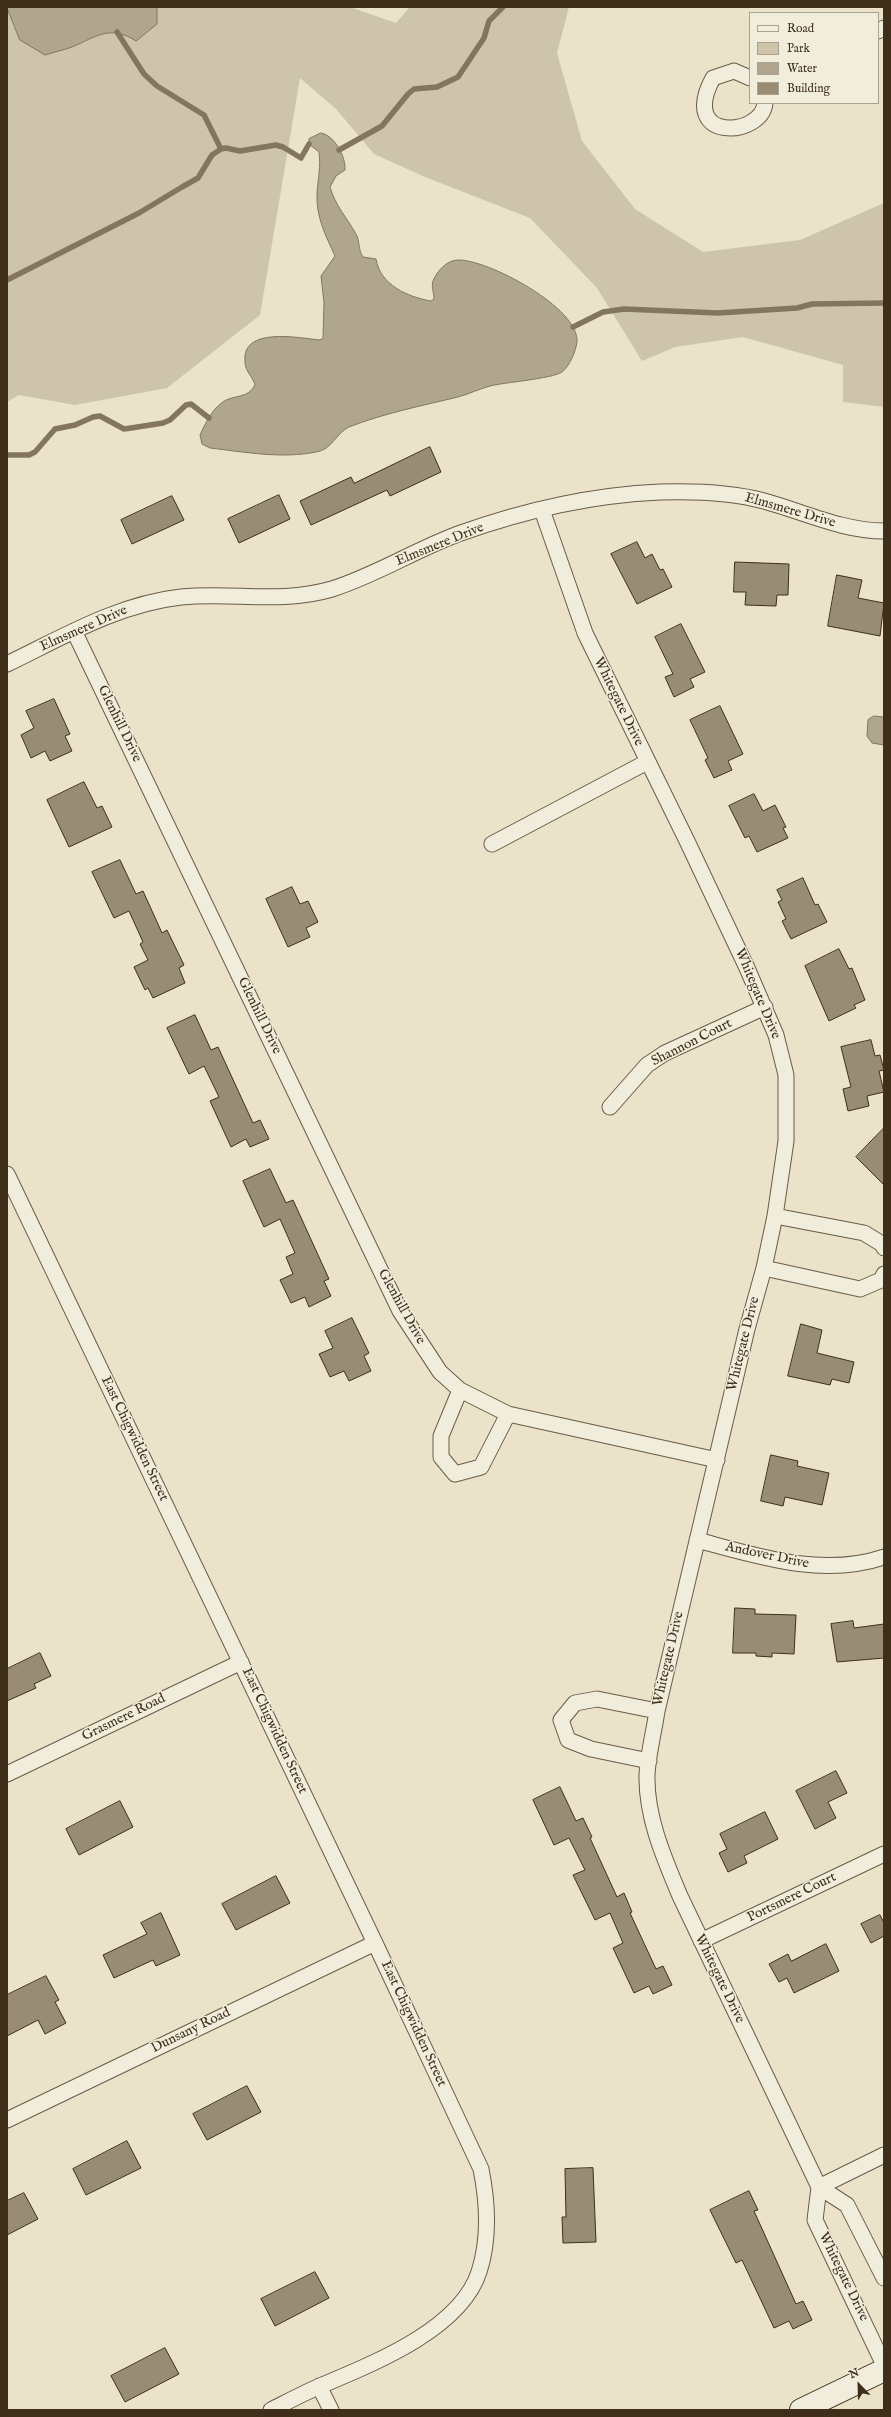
<!DOCTYPE html>
<style>
body{margin:0}
#map{position:relative;width:891px;height:2417px;overflow:hidden;background:#eae3c9;font-family:"IM FELL English",serif}
canvas{display:block}
.frame{position:absolute;inset:0;border:8px solid #3f2e1a;pointer-events:none}
.legend{position:absolute;left:749px;top:12px;width:130px;height:92px;box-sizing:border-box;background:#f1eddc;border:1px solid #aaa18e;margin:0;padding:5px 7px;list-style:none;font-size:12px;color:#3f2e1a}
.legend li{display:flex;align-items:center;gap:8px;height:20px}
.legend b{width:20px;border:1px solid #aaa18e}
.north{position:absolute;left:839px;top:2365px;width:40px;height:40px;-webkit-text-stroke:3px #f1eddc;paint-order:stroke;rotate:337deg;font-size:11px;font-weight:700;line-height:16px;text-align:center;color:#3f2e1a}
.north::after{content:'';display:block;margin:auto;width:14px;height:18px;background:#3f2e1a;clip-path:polygon(50% 0,100% 100%,50% 72%,0 100%)}
</style>
<div id="map">
<canvas width="891" height="2417"></canvas>
<div class="frame"></div>
<ul class="legend">
<li><b style="height:5px;background:#f1eddc"></b>Road</li>
<li><b style="height:11px;background:#cdc4ab"></b>Park</li>
<li><b style="height:11px;background:#b0a58e"></b>Water</li>
<li><b style="height:11px;background:#988c75"></b>Building</li>
</ul>
<div class="north">N</div>
</div>
<script>
const ctx = document.querySelector('canvas').getContext('2d');
ctx.lineJoin = 'round';
function fill(path, color) { ctx.fillStyle = color; ctx.fill(path, 'evenodd'); }
function stroke(path, color, width, dash) { ctx.strokeStyle = color; ctx.lineWidth = width; ctx.lineCap = dash ? 'butt' : 'round'; ctx.setLineDash(dash || []); ctx.stroke(path); }
function label(font, color, halo, rows, align = 'center') {
  ctx.font = font + ' "IM FELL English",serif'; ctx.lineWidth = 3; ctx.setLineDash([]); ctx.textBaseline = 'middle'; ctx.strokeStyle = halo; ctx.fillStyle = color; for (const [text, x, y, turn = 0] of rows) {
    ctx.save(); ctx.translate(x, y); ctx.rotate((+turn || 0) * Math.PI / 180); ctx.textAlign = isNaN(turn) ? turn : align; if (halo) ctx.strokeText(text, 0, 0); ctx.fillText(text, 0, 0); ctx.restore();
  }
}
const green = new Path2D(`
 M7,7L12,17L72,47L99,34L117,32L127,35L157,24V7H350L396,23L410,7H569L557,53L582,141L635,209L703,252L800,240L884,203V407L843,402V365L743,337L675,347L642,361L597,288L530,218L425,177L374,154L336,109L300,78L260,315L167,388L75,405L19,395L7,402Z`);
const water = new Path2D(`
 M7,7H157V24L136,41C110,24 96,37 72,47C64,50 54,52 45,55L20,40Z
 M321,133C334,135 346,156 345,170L336,176L330,187C335,205 347,218 356,234C360,241 358,250 363,257L376,259C380,285 408,297 431,301L434,299C434,293 431,286 433,281C437,271 447,260 458,260C487,259 580,308 577,342C576,351 569,367 562,372C551,379 506,382 490,386C479,389 469,394 458,397C421,406 385,413 349,427C336,433 332,450 316,452C282,459 244,452 210,448L202,444L200,435C206,422 213,407 226,400C237,395 248,398 255,385C253,377 245,371 245,362C241,326 299,338 320,340L323,338L324,303L321,276L335,256C325,234 316,217 317,193C318,178 321,167 319,152L309,144V139Z
 M874,716L884,717V745L872,743L867,736L868,720Z`);
const stream = new Path2D(`
 M117,32L144,74L157,86L204,115L221,149
 M339,150L382,126L408,94L414,89L437,87L458,77L484,38L489,21L503,7
 M7,280L139,213L182,187L198,178L212,155L221,149L226,148L240,151L276,145L283,147L301,158L309,144
 M573,327L603,312L624,309L718,313L797,308L812,304L884,303
 M7,455H29L35,452L55,429L75,425L93,417L100,416L124,429L131,428L163,423L170,420L186,405L191,404L209,418`);
const building = new Path2D(`
 M430,447L441,472L390,496L387,490L311,525L300,501L351,477L354,483Z
 M279,495L290,519L239,543L228,519Z
 M172,496L184,520L132,544L121,520Z
 M637,542L645,558L652,554L660,570L663,569L672,587L637,604L611,554Z
 M735,562L789,564L788,595H777L776,606L745,605L746,592H734Z
 M837,575L862,580L858,598L884,603L880,636L828,626Z
 M681,624L705,672L690,679L694,687L674,697L665,677L673,674L655,637Z
 M54,699L70,734L65,736L72,751L50,761L45,751L31,758L21,735L34,728L26,711Z
 M720,706L743,754L728,761L732,770L714,778L705,760L708,758L690,720Z
 M84,782L97,808L102,806L112,827L69,847L47,800Z
 M754,794L763,811L775,805L786,827L783,828L788,838L757,852L749,836L745,838L729,806Z
 M120,860L136,894L143,891L162,933L167,930L184,965L179,968L185,983L153,998L148,988L145,990L134,967L148,960L140,944L143,942L129,911L114,918L92,872Z
 M803,878L815,905L818,904L827,922L791,939L782,921L786,919L778,902L782,900L777,890Z
 M292,887L300,904L308,901L318,922L306,928L310,937L288,947L266,899Z
 M839,949L849,969L852,968L865,1000L854,1005L856,1008L829,1021L805,966Z
 M195,1015L211,1050L218,1047L253,1123L260,1120L269,1139L250,1147L246,1139L231,1147L210,1101L219,1097L204,1066L189,1074L167,1028Z
 M871,1040L875,1056L880,1055L884,1070L879,1071L884,1092L867,1096L869,1106L848,1111L843,1089L851,1087L841,1047Z
 M884,1128V1185L856,1157Z
 M270,1169L286,1203L293,1200L329,1279L324,1281L331,1296L309,1307L305,1297L291,1303L280,1280L293,1274L286,1257L295,1253L280,1219L264,1227L243,1181Z
 M352,1318L369,1353L364,1356L371,1371L349,1381L344,1371L330,1377L319,1354L333,1348L325,1331Z
 M801,1324L822,1330L817,1353L854,1362L849,1383L832,1379L830,1385L788,1376Z
 M771,1455L798,1461L797,1466L829,1473L822,1505L785,1497L783,1506L761,1501Z
 M735,1608L755,1609V1614L796,1615L794,1654L772,1653V1657L756,1656V1653H733Z
 M853,1621L854,1628L884,1624V1658L837,1662L831,1624Z
 M40,1653L51,1676L34,1684L36,1688L7,1701V1669Z
 M836,1771L847,1793L828,1802L836,1818L815,1829L796,1791Z
 M560,1787L576,1821L583,1818L592,1837L590,1838L617,1897L624,1893L632,1912L630,1913L656,1969L663,1966L672,1985L653,1994L649,1986L634,1993L613,1948L623,1943L610,1913L595,1920L573,1875L585,1870L569,1838L554,1845L533,1800Z
 M120,1801L133,1827L79,1855L66,1829Z
 M765,1812L778,1839L744,1856L747,1863L728,1872L719,1853L727,1849L720,1834Z
 M276,1876L290,1903L236,1930L222,1904Z
 M161,1913L180,1955L156,1966L153,1960L114,1978L103,1955L147,1934L141,1923Z
 M880,1915L884,1923V1936L871,1943L861,1924Z
 M826,1944L839,1971L794,1993L787,1978L779,1982L769,1964L788,1954L791,1961Z
 M46,1976L59,2000L55,2002L66,2023L45,2034L38,2020L7,2036V1995Z
 M247,2086L261,2112L207,2140L193,2114Z
 M127,2141L141,2168L86,2195L73,2169Z
 M593,2168L596,2242L563,2243L562,2217H566L565,2169Z
 M749,2191L758,2210L754,2211L796,2304L803,2301L812,2320L793,2329L789,2321L774,2328L742,2260L736,2263L710,2210Z
 M24,2193L38,2219L7,2235V2201Z
 M315,2272L329,2298L275,2326L261,2299Z
 M165,2348L179,2374L125,2402L111,2376Z`);
const minor = new Path2D(`
 M878,31L884,28
 M750,78L734,71L713,78C678,143 762,137 765,103
 M542,510L585,633L687,841L747,968L776,1035L786,1075V1141L775,1216L764,1268L747,1329L657,1711C654,1732 648,1754 647,1775C646,1817 664,1858 680,1896L819,2187L847,2205L884,2278
 M74,631L400,1311L440,1372L460,1390L508,1414L717,1460
 M7,664C63,637 118,604 181,597C233,592 281,604 332,589C376,575 415,550 458,534C522,511 592,495 660,492C694,491 731,492 764,501C804,512 843,531 884,531
 M492,844L647,762
 M610,1107L647,1065L665,1053L765,1007
 M7,1174L375,1943L481,2169C488,2204 490,2238 479,2272C460,2330 372,2364 320,2386C304,2393 287,2402 271,2410
 M775,1216L864,1233L882,1244L884,1248
 M764,1268L860,1289L881,1280L884,1274
 M460,1390L441,1436V1457L455,1474L481,1467L508,1414
 M697,1540C757,1556 822,1578 884,1557
 M649,1761L591,1749L568,1740L561,1720L575,1703L597,1699L657,1711
 M7,1774L241,1662
 M701,1941L884,1854
 M7,2120L375,1943
 M819,2187L815,2220L884,2365
 M819,2187L884,2155
 M319,2386L331,2410`);
const secondary = new Path2D(`
 M801,2410L884,2370`);
const streetNames = [
 ["Elmsmere Drive",790,511,16],
 ["Elmsmere Drive",440,545,-22],
 ["Elmsmere Drive",84,629,-24],
 ["Whitegate Drive",618,702,64],
 ["Glenhill Drive",119,724,64],
 ["Whitegate Drive",757,994,67],
 ["Glenhill Drive",259,1016,64],
 ["Shannon Court",692,1043,-27],
 ["Glenhill Drive",401,1307,61],
 ["Whitegate Drive",744,1344,-76],
 ["East Chigwidden Street",134,1439,64],
 ["Andover Drive",767,1556,12],
 ["Whitegate Drive",669,1659,-77],
 ["Grasmere Road",124,1718,-26],
 ["East Chigwidden Street",274,1731,65],
 ["Portsmere Court",792,1898,-26],
 ["Whitegate Drive",719,1979,64],
 ["East Chigwidden Street",413,2024,65],
 ["Dunsany Road",191,2031,-26],
 ["Whitegate Drive",843,2277,64]
];
fill(green, '#cdc4ab');
fill(water, '#b0a58e');
stroke(water, '#837560', 1);
stroke(stream, '#837560', 5.5);
fill(building, '#988c75');
stroke(building, '#3f2e1a', 1);
stroke(minor, '#6a5b46', 17);
stroke(secondary, '#3f2e1a', 24);
stroke(minor, '#f1eddc', 15);
stroke(secondary, '#f1eddc', 22);
label('14px', '#3f2e1a', '#f1eddc', streetNames);
</script>
